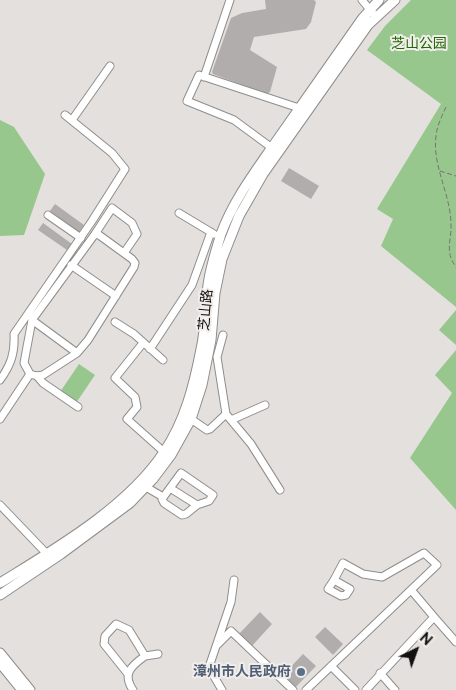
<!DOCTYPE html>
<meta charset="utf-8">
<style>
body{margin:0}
#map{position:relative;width:456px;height:690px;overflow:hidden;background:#e3e0dd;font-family:Raleway,sans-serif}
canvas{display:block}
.north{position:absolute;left:391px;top:625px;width:50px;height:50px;-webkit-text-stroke:4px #f0edea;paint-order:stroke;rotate:42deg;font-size:14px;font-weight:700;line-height:20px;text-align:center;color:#121110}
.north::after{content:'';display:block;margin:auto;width:18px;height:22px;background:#121110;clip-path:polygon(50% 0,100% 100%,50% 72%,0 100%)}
</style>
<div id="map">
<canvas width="456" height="690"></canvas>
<div class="north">N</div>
</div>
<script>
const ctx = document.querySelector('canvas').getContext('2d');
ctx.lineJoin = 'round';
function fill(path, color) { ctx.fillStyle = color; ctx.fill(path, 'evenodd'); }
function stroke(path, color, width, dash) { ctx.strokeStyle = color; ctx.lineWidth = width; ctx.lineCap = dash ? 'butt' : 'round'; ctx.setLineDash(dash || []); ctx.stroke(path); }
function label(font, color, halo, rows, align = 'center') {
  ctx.font = font + ' Raleway,"Noto Sans SC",sans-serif'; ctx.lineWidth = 4; ctx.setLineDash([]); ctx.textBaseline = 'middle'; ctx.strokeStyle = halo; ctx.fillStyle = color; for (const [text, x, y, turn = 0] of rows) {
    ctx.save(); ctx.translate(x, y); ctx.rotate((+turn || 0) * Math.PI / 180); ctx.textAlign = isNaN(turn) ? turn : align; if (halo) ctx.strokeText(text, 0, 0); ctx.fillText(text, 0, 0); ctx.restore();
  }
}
const green = new Path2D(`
 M411,0H456V307L381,246L393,219L377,209L441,104L367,50L385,26Z
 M0,120L14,127L45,174L24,235L0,236Z
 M456,310V345L439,330Z
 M456,350V510L410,458L452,393L435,375Z
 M79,364L95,375L76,403L60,392Z`);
const building = new Path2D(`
 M265,0H314L316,2L311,22L306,29L254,37L250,50L277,67L270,92L266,94L213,74L212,72L231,18L242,13L266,9Z
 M289,168L319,186L311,199L281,181Z
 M55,204L84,225L79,232L50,211Z
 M43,223L72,244L67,250L38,230Z
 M260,612L272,624L251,647L238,635Z
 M325,627L343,644L333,655L315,637Z
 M303,654L316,666L294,689L281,677Z`);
const path = new Path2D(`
 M446,107C442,116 437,125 436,136C432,165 450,193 451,223C452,240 444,251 456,267
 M440,171L456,176`);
const minor = new Path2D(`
 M362,0L376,17
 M204,77L230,0
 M72,120L110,66
 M272,148L234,120L187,101L199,75L299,108
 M179,213L214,234
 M48,215L81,238
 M95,234L99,235L132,259L135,263L134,267L88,340L77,353L43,375L37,376L30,374L24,363L32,320Z
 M95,234L112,208L132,223L137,234L124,253
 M71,265L116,296
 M32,320L77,353
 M115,322L134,334L163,360
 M223,335L217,357L226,414L251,444L280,490
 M143,343L115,378L135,397L137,407L127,419L164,452
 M150,349L192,285L211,232
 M37,376L43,383L78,407
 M0,380C11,365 15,353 14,334L92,221L125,169L112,153L65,115
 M0,419L30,374
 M191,419L207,430L210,429L226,414
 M231,420L265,405
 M181,473L213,495L209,501L197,505L186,514L182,515L164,503L162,499Z
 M146,487L163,497
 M170,488L197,505
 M0,505L47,554
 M334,580L350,589L346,595L341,596L328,589Z
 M434,617L456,642
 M217,645L231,631L293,690
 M145,656L158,654
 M331,666L355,690
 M380,673L395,690
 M128,674L104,644L105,636L116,624L129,630L145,656C131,666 122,674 133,690
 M222,690L212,673L210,664L231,602L234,580
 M306,690L437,565L424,553L382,577L363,574L343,563L334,580
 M366,690L434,617L412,591`);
const major = new Path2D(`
 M0,583C55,549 128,507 164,452C185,421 194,385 201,349C206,328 205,307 208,285C210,269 216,250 221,234C233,201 255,172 275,143C304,102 333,60 362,19L379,0
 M0,595L61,554L130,503L153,479L171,455L191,419L202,385L211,340L215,293L222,259L239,216L263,174L368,25L395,0
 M0,653L30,690
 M0,663L22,690`);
const markers = [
 [301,672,5,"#5c6f8a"]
];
const parkNames = [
 ["芝山公园",419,44]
];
const streetNames = [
 ["芝山路",206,310,-85]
];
const serviceNames = [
 ["漳州市人民政府",291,672]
];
fill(green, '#97c78c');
fill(building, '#b1adac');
stroke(minor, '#908d8b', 9);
stroke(major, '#908d8b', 11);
stroke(path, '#767472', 1, [5, 2.5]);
stroke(minor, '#fff', 7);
stroke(major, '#fff', 9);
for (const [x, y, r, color] of markers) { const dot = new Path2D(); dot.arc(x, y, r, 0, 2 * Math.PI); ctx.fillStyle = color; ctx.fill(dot); stroke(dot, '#f0edea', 2); }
label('14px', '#226905', '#f0edea', parkNames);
label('14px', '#121110', '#f0edea', streetNames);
label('bold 14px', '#4e5e75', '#f0edea', serviceNames, 'right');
</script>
